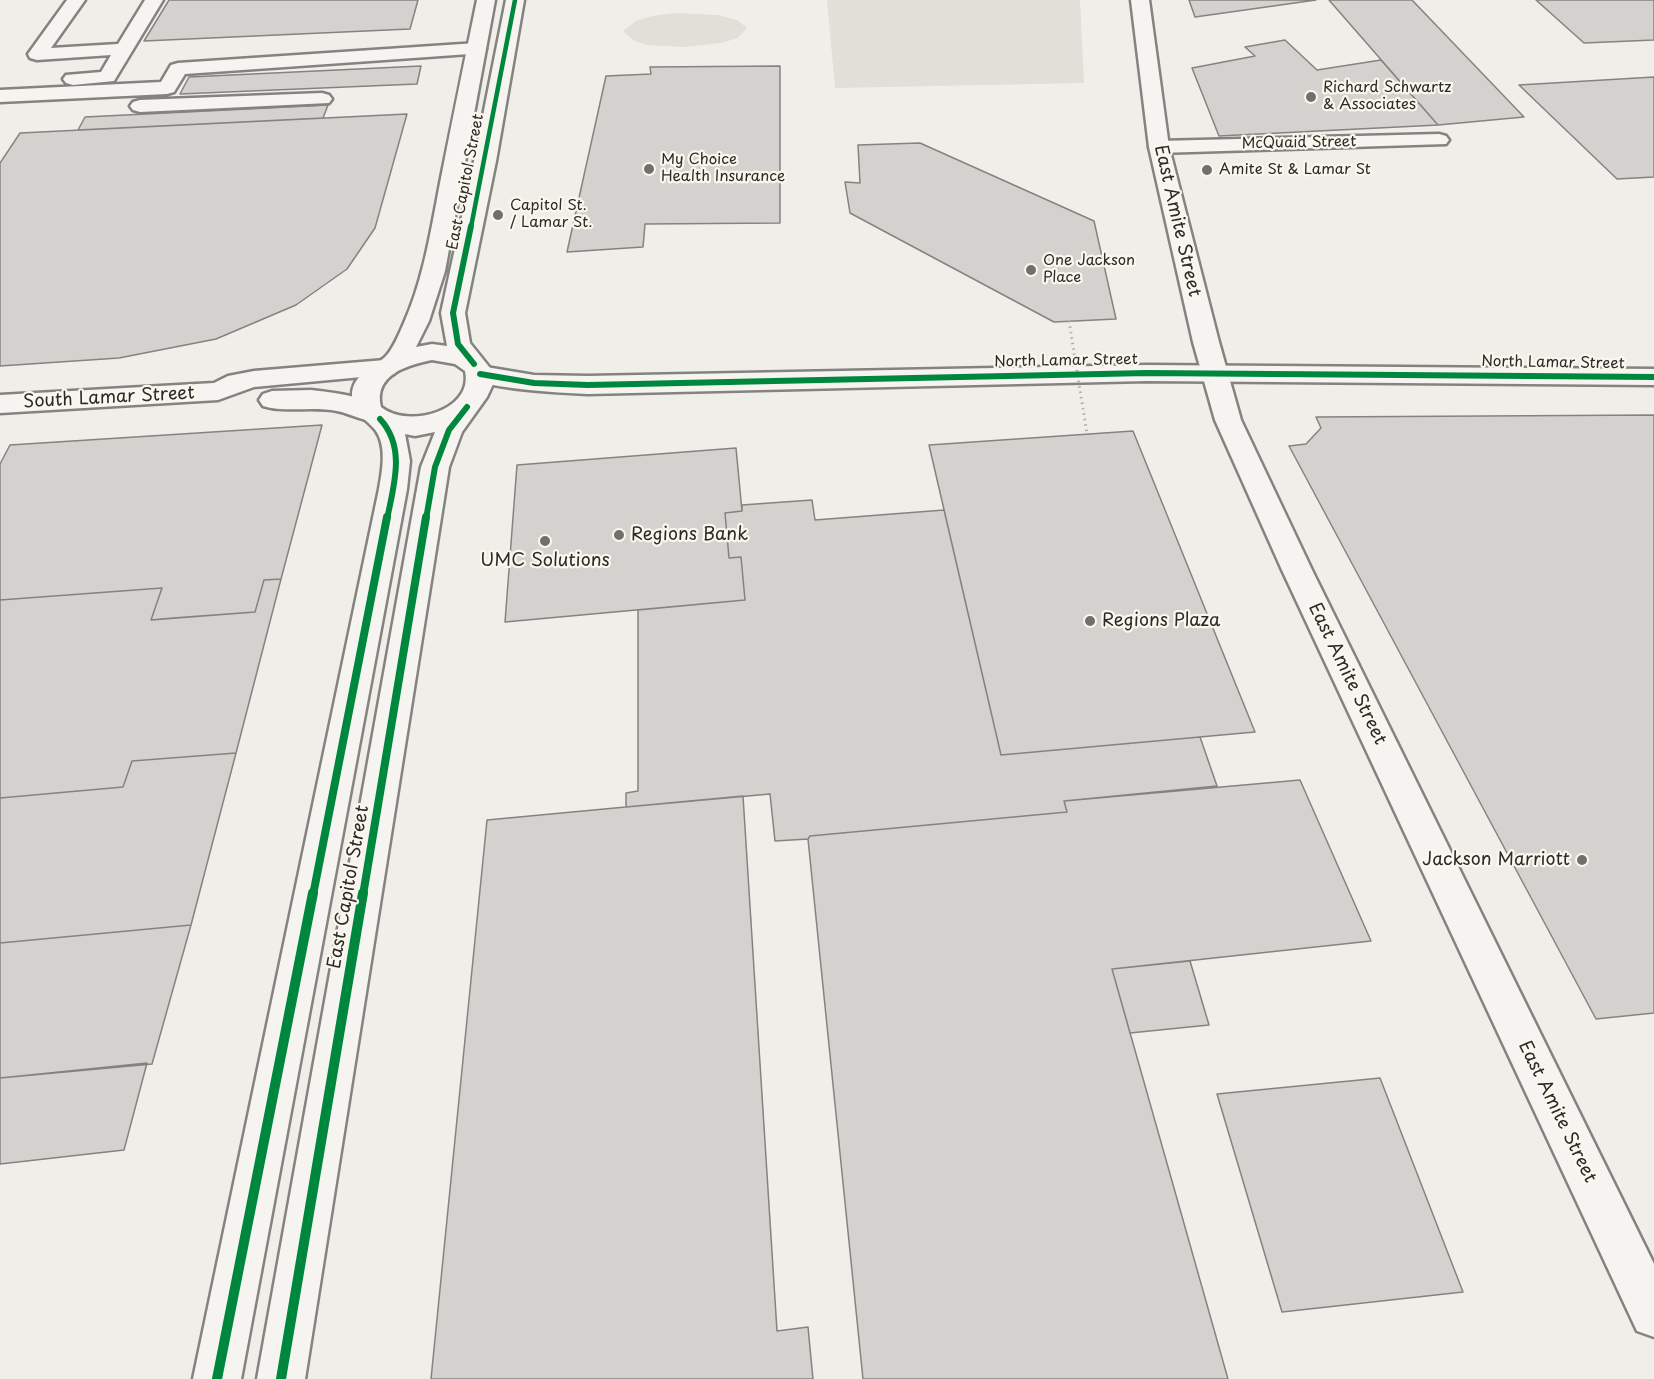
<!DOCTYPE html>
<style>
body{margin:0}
canvas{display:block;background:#f0eee8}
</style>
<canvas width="1654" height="1379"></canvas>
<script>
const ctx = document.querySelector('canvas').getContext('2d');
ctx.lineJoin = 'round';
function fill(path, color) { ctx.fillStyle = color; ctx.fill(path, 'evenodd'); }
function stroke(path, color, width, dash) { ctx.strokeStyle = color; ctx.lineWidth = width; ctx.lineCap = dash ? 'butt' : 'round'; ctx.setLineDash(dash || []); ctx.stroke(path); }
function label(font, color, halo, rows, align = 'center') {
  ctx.font = font + ' "Playpen Sans",sans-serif'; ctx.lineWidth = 4.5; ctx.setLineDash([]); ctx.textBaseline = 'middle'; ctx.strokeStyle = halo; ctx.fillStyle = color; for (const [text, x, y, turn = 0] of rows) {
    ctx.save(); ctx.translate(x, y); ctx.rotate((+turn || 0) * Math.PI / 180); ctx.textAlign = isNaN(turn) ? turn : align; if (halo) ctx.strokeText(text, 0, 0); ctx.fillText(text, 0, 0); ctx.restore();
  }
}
const built = new Path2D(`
 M827,0H1080L1084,83L835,88Z
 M676,13L718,15L737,20L747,28L738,38L721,43L684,47L647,45L633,40L623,31L636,21L652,16Z`);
const building = new Path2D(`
 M169,0H418L410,29L144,41Z
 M1189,0H1316L1195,17Z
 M1329,0H1412L1524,117L1438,125Z
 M1536,0H1654V40L1584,43Z
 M1285,40L1317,70L1381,60L1438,125L1219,136L1192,68L1255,56L1245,47Z
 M421,66L417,84L180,94L189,77Z
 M780,66V223L645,224L643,247L567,252L606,76L651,74L650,67Z
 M1654,77V177L1617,179L1519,85Z
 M328,105L323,118L78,130L85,117Z
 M407,114L375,228L347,269L296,305L216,339L119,358L0,366V163L20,133Z
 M920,143L1094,221L1116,319L1054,322L850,213L845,182L860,183L858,145Z
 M1654,415V1013L1596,1019L1289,446L1306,444L1321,428L1316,417Z
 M322,425L281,579L264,580L255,612L151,620L162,588L0,600V464L10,445Z
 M1133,431L1255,732L1001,755L929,445Z
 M736,448L742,511L725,513L729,558L741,557L745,600L505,622L517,465Z
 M812,500L815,520L944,510L1001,755L1200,737L1217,786L1064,801L1067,812L810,836L808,839L775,841L770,794L626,807V793L638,791V610L745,600L741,557L729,558L725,513L742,511V505Z
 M281,579L236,753L132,761L123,787L0,798V600L162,588L151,620L173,618L255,612L264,580Z
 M236,753L191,925L0,943V798L123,787L132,761Z
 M1300,780L1371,941L1112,969L1228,1379H863L808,839L810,836L1067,812L1064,801Z
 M743,796L777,1331L808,1327L813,1379H431L487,820Z
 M191,925L152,1064L0,1078V943Z
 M1190,961L1209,1025L1130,1033L1112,969Z
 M147,1063L124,1150L0,1164V1078Z
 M1380,1078L1463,1292L1282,1312L1217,1094Z`);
const minor = new Path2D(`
 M67,0H85L51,48L118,44L145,0H163L114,81L73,85L66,83L63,79L66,75L101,72L111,55L37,60L30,58L28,54Z
 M477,43L484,45L486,49L484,53L185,74L174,92L167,94L0,102V90L161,82L171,65L178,63Z
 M322,93L329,95L332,99L329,103L140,112L133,110L130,106L133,102L140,100Z
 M1439,134L1446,136L1449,140L1446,144L1159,153L1152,151L1149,147L1152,143L1159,141Z
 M385,360L394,362L398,368L394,374L254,387L218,400L0,413V395L214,383L228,376L254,371Z
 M1147,365L1654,369V385L1147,381L588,394C548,392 509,390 471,380L467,374L471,368L480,366L534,375L588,376Z
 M311,390C330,392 375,397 385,413L381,419C365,424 353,414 337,411C312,406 286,413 263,406L259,400L263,394L272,391Z`);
const major = new Path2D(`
 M477,0H495L445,271L429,321L416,347L432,344L447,346L441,313L474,161L506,0H524L496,161L465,313L470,343L490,368L494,382L487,397L462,432L449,467L305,1379H257L421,467L435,432L415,436L405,434L410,461L407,489L241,1379H193L379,489C382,472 387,447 376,431C367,419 351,413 352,394C353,375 371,369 384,358C393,350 399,334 404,323C425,276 432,223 442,173C453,116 465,58 477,0ZM432,360L455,364L465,371C474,411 408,429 381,407C373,375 407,365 432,360Z
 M1131,0H1149L1169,147L1219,342L1241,420L1312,570L1654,1264V1337L1637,1331L1282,570L1215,420L1193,342L1149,147Z`);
const pathBridge = new Path2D(`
 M1069,321L1087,434`);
const cyclewayFar3 = new Path2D(`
 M471,227L515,0`);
const cyclewayFar2 = new Path2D(`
 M471,226L453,313L458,344L474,364
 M480,374L534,383L588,385L1147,373L1654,377
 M380,419C406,447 394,485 387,519
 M426,519L435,467L449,430L467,407`);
const cyclewayFar1 = new Path2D(`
 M313,895L387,517
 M363,895L426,517`);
const cycleway = new Path2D(`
 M217,1379L313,893
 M281,1379L363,893`);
const markers = [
 [1311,97,6,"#706f6d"],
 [649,169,6,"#706f6d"],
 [1207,170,6,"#706f6d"],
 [498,215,6,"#706f6d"],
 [1031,270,6,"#706f6d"],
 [619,535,6,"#706f6d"],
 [545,541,6,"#706f6d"],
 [1090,621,6,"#706f6d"],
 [1582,860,6,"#706f6d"]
];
const farPoinames = [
 ["Richard Schwartz",1323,88],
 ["& Associates",1323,105],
 ["My Choice",661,160],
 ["Health Insurance",661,177],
 ["Amite St & Lamar St",1219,170],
 ["Capitol St.",510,206],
 ["/ Lamar St.",510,223],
 ["One Jackson",1043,261],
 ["Place",1043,278]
];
const farStreetnames = [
 ["McQuaid Street",1299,143,-1],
 ["East Capitol Street",466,182,-79],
 ["North Lamar Street",1066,361,-1],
 ["North Lamar Street",1553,363,1]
];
const streetNames = [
 ["East Amite Street",1177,221,77],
 ["South Lamar Street",109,398,-3],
 ["East Amite Street",1347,674,64],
 ["East Capitol Street",349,887,-80],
 ["East Amite Street",1557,1112,64]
];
const poiNames = [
 ["Regions Bank",631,535],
 ["UMC Solutions",545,561,"center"],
 ["Regions Plaza",1102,621],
 ["Jackson Marriott",1570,860,"right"]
];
fill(built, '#e1dfd7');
fill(building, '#d4d2ce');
stroke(building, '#848380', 1.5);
stroke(minor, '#848380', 5);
stroke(major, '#848380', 5);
fill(minor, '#f5f4f0');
fill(major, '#f5f4f0');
stroke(pathBridge, '#b0afac', 3, [1.5, 4]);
stroke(cyclewayFar3, '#00873e', 4.5);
stroke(cyclewayFar2, '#00873e', 6);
stroke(cyclewayFar1, '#00873e', 8);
stroke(cycleway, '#00873e', 10);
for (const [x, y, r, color] of markers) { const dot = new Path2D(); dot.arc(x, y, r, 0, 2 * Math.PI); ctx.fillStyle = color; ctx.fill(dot); stroke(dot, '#fbf7ec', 2); }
label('15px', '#2b2b2b', '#fbf7ec', farPoinames, 'left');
label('15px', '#2b2b2b', '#fbf7ec', farStreetnames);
label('18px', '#2b2b2b', '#fbf7ec', streetNames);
label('18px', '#2b2b2b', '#fbf7ec', poiNames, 'left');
</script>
